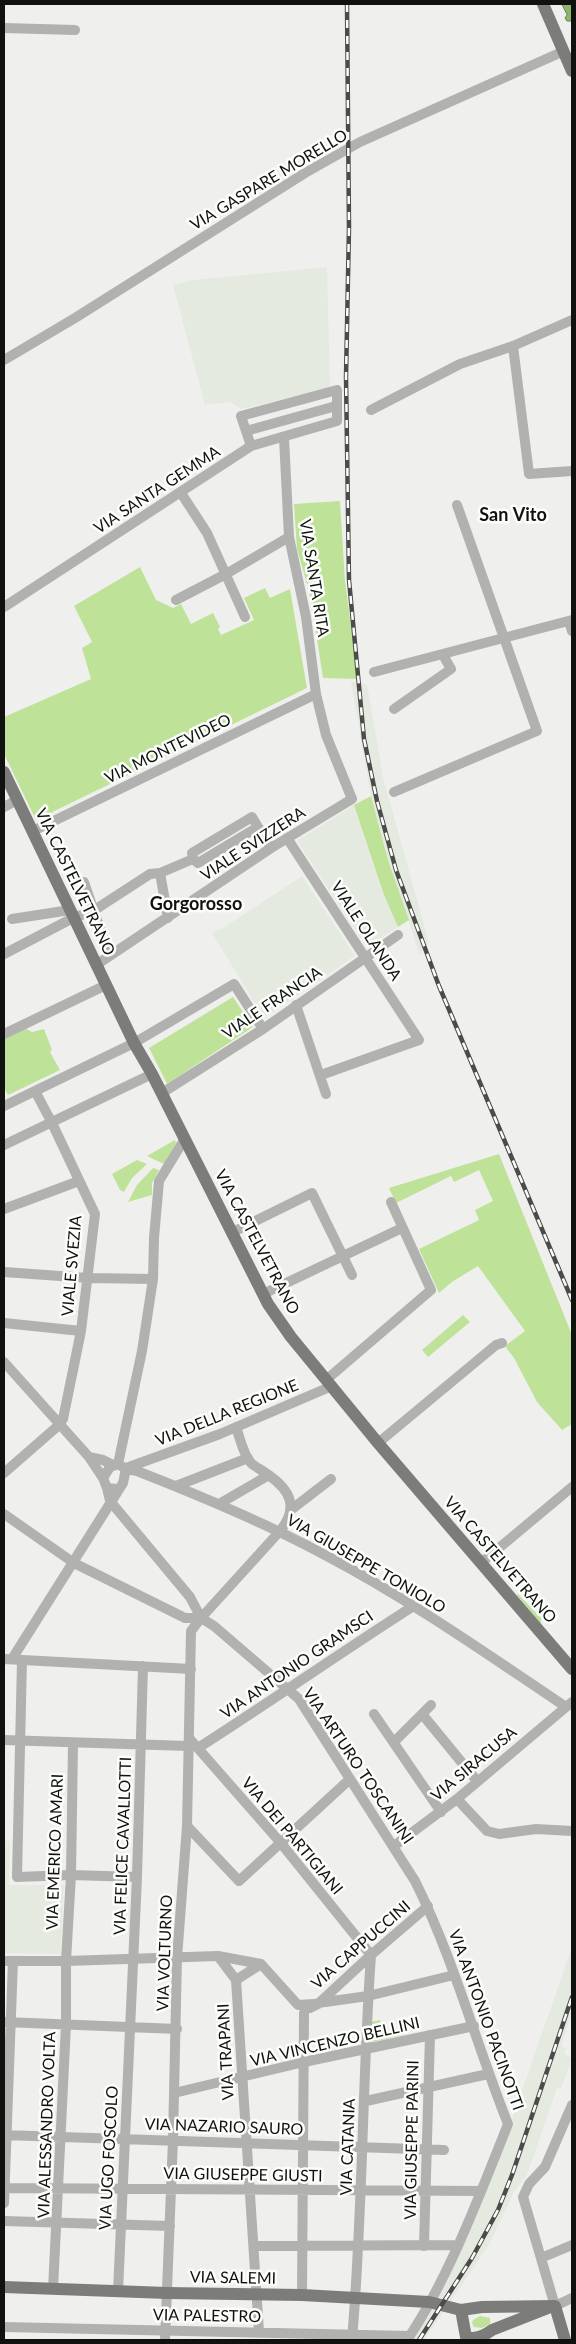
<!DOCTYPE html>
<style>
body{margin:0}
#map{position:relative;width:576px;height:2344px;overflow:hidden;background:#eff0ee;font-family:Lato,sans-serif}
canvas{display:block}
.frame{position:absolute;inset:0;border:5px solid #111110;pointer-events:none}
</style>
<div id="map">
<canvas width="576" height="2344"></canvas>
<div class="frame"></div>
</div>
<script>
const ctx = document.querySelector('canvas').getContext('2d');
ctx.lineJoin = 'round';
function fill(path, color) { ctx.fillStyle = color; ctx.fill(path, 'evenodd'); }
function stroke(path, color, width, dash) { ctx.strokeStyle = color; ctx.lineWidth = width; ctx.lineCap = dash ? 'butt' : 'round'; ctx.setLineDash(dash || []); ctx.stroke(path); }
function label(font, color, halo, rows, align = 'center') {
  ctx.font = font + ' Lato,sans-serif'; ctx.lineWidth = 5; ctx.setLineDash([]); ctx.textBaseline = 'middle'; ctx.strokeStyle = halo; ctx.fillStyle = color; for (const [text, x, y, turn = 0] of rows) {
    ctx.save(); ctx.translate(x, y); ctx.rotate((+turn || 0) * Math.PI / 180); ctx.textAlign = isNaN(turn) ? turn : align; if (halo) ctx.strokeText(text, 0, 0); ctx.fillText(text, 0, 0); ctx.restore();
  }
}
const built = new Path2D(`
 M327,267L330,388L241,409L230,402L205,405L173,285L193,280Z
 M351,682L367,684L383,777L429,943L420,956L388,860L371,796Z
 M354,805L384,895L398,927L367,948L297,841Z
 M302,876L355,956L264,1018L212,933L218,929L220,930Z
 M4,1840L10,1841L9,1885H64L61,1954L4,1953Z
 M572,1947V2014L561,2046L566,2048L564,2054L572,2058L561,2089L557,2088L527,2175L514,2192L489,2245L424,2340H411L496,2165Z`);
const green = new Path2D(`
 M340,501L345,581L358,679L323,678L310,595L297,549L294,504Z
 M140,567L156,600L173,608L181,604L191,624L213,613L220,627L218,629L221,635L254,620L244,598L265,588L270,598L290,589L307,688L36,820L4,754V717L91,679L82,648L92,642L74,606Z
 M371,796L388,860L409,920L398,927L384,895L354,805Z
 M233,997L253,1027L167,1084L149,1048Z
 M25,1028L32,1032L44,1029L52,1050L50,1052L60,1070L8,1095L4,1088V1038Z
 M175,1140L176,1143L164,1164L147,1156Z
 M499,1154L572,1335V1424L562,1430L537,1402L514,1358L505,1346L525,1331L478,1266L452,1282L439,1293L419,1249L479,1220L475,1210L493,1201L479,1170L454,1182L451,1176L396,1203L389,1188Z
 M137,1160L147,1164L132,1178L124,1192L120,1190L112,1174Z
 M153,1168L159,1170L152,1183V1195L128,1202L137,1185Z
 M463,1315L470,1322L428,1357L422,1350Z
 M518,1594L541,1618V1624L517,1595Z
 M380,2020L384,2034L401,2030L403,2035L368,2043L370,2022Z
 M480,2316L490,2318V2324L482,2328L474,2327L472,2323L473,2320Z`);
const water = new Path2D(`
 M562,4H572V21H567L565,18L567,15Z`);
const minor = new Path2D(`
 M4,28L75,30
 M513,346L529,474L572,471
 M4,360L75,318L305,173L360,142L564,51
 M371,410L460,364L513,346L572,320
 M246,431L336,406
 M181,493L207,533L245,617
 M176,600L226,574L289,537
 M4,607L251,446L337,421V390L241,416L251,446
 M569,621L572,631
 M374,672L572,620
 M394,709L451,669L443,655
 M394,792L537,731L457,505
 M4,807L17,800
 M252,817L258,827L198,863L193,859L192,853Z
 M258,827L271,848
 M33,831L316,694
 M287,838L419,1040L321,1075
 M160,873L168,918
 M84,882L109,955
 M12,919L70,910
 M4,954L73,918L93,911L150,874L160,873L193,859
 M96,965L271,848L352,799L326,735L316,694L306,617L289,537L284,438
 M296,1005L326,1094
 M4,1034L106,985
 M162,1093L263,1029L398,935
 M4,1106L134,1043L234,984L263,1029
 M4,1145L152,1074
 M4,1209L79,1181
 M231,1233L312,1193L352,1275
 M4,1272L88,1278L153,1279
 M263,1294L402,1228
 M4,1323L81,1331
 M4,1362L89,1457L103,1478
 M326,1380L431,1290L391,1202
 M378,1443L496,1345L502,1343
 M89,1457L103,1460L113,1465
 M118,1464L142,1351L153,1279L154,1238L159,1181L184,1140
 M126,1468L220,1434L332,1386
 M126,1469L137,1471C201,1496 264,1522 325,1555C409,1599 487,1654 566,1707
 M4,1473L59,1425L63,1419L81,1331L95,1214L52,1123L35,1091
 M176,1486L248,1458
 M107,1488L110,1501L190,1597L201,1618L214,1626L299,1699L415,1881C454,1959 476,2044 508,2124C480,2194 449,2278 407,2340
 M219,1504L269,1475
 M292,1509L331,1479
 M4,1514L74,1563L185,1618H201
 M481,1563L572,1487
 M4,1659L191,1669
 M12,1659L123,1483L126,1469L118,1464L110,1467L103,1478L107,1488L117,1489
 M22,1660L17,1877L71,1875L137,1877
 M374,1714L441,1812
 M422,1714L477,1781
 M189,1738L280,1842L371,1955C362,2083 363,2212 352,2340
 M4,1740L188,1746
 M394,1742L431,1705
 M198,1748C270,1702 340,1653 412,1607
 M457,1799L487,1831L499,1834L536,1829L572,1831
 M187,1826L239,1881L350,1779
 M394,1846L457,1799L572,1702
 M218,1956L236,1980
 M4,1961H66L218,1956L261,1964L298,2005L314,2004
 M236,1980L259,2332
 M236,1980L261,1964
 M318,2003L368,1996L454,1975
 M310,2008L318,2004L371,1955L428,1906
 M5,2022L177,2029
 M174,2093L304,2062L474,2026
 M366,2101L488,2074
 M572,2105L545,2167L529,2184L523,2197L555,2306L572,2298
 M4,2135L444,2150
 M4,2188L481,2191
 M4,2203L13,1961
 M4,2221L170,2226
 M254,2246L457,2245
 M424,2246L430,2035
 M541,2258L572,2245
 M53,2289L66,2025V1961L71,1875L73,1743
 M118,2291L137,1877L143,1666
 M302,2295L304,2013
 M4,2327L410,2336
 M165,2340L173,2139L177,1958L187,1826L191,1631L201,1618L280,1531C299,1508 291,1490 267,1474C262,1470 255,1467 251,1463C243,1454 240,1438 236,1427`);
const major = new Path2D(`
 M543,4L572,71
 M4,772L134,1043L152,1074L268,1304L291,1337L378,1443L572,1669
 M4,2287L167,2293L302,2295L429,2302L461,2310L482,2307L555,2306
 M555,2306L565,2340
 M461,2310L466,2337C475,2340 484,2336 492,2330L548,2308`);
const rail = new Path2D(`
 M347,4L349,227L346,377L349,580L364,739L377,801L396,870L439,986L572,1300
 M419,2340L472,2258L498,2210L512,2175L572,1997`);
const streetNames = [
 ["VIA GASPARE MORELLO",269,180,-31],
 ["VIA SANTA GEMMA",157,490,-33],
 ["VIA SANTA RITA",314,578,81],
 ["VIA MONTEVIDEO",168,749,-26],
 ["VIALE SVIZZERA",253,844,-33],
 ["VIA CASTELVETRANO",75,882,64],
 ["VIALE OLANDA",366,931,57],
 ["VIALE FRANCIA",272,1003,-34],
 ["VIA CASTELVETRANO",257,1242,62],
 ["VIALE SVEZIA",72,1266,-85],
 ["VIA DELLA REGIONE",227,1413,-22],
 ["VIA CASTELVETRANO",500,1560,49],
 ["VIA GIUSEPPE TONIOLO",366,1564,30],
 ["VIA ANTONIO GRAMSCI",297,1665,-34],
 ["VIA SIRACUSA",474,1764,-40],
 ["VIA ARTURO TOSCANINI",358,1766,56],
 ["VIA DEI PARTIGIANI",292,1836,50],
 ["VIA FELICE CAVALLOTTI",123,1846,-88],
 ["VIA EMERICO AMARI",55,1852,-88],
 ["VIA CAPPUCCINI",361,1945,-41],
 ["VIA VOLTURNO",165,1953,-88],
 ["VIA ANTONIO PACINOTTI",486,2020,70],
 ["VIA VINCENZO BELLINI",335,2042,-13],
 ["VIA TRAPANI",226,2052,-93],
 ["VIA ALESSANDRO VOLTA",47,2125,-88],
 ["VIA NAZARIO SAURO",224,2127,2],
 ["VIA GIUSEPPE PARINI",412,2140,-89],
 ["VIA CATANIA",348,2147,-88],
 ["VIA UGO FOSCOLO",109,2158,-87],
 ["VIA GIUSEPPE GIUSTI",243,2175,1],
 ["VIA SALEMI",233,2278,1],
 ["VIA PALESTRO",207,2316,1]
];
const neighbourhoodNames = [
 ["San Vito",513,515],
 ["Gorgorosso",196,904]
];
fill(built, '#e4eae0');
fill(green, '#bee398');
fill(water, '#90b56a');
stroke(water, '#6a844f', 1);
stroke(minor, '#b1b1b0', 10);
stroke(major, '#7c7d7b', 12);
stroke(rail, '#4b4c4a', 4.5);
stroke(rail, '#fcfefb', 2.5, [8]);
label('16px', '#111110', '#fcfefb', streetNames);
label('bold 18px', '#111110', '#fcfefb', neighbourhoodNames);
</script>
